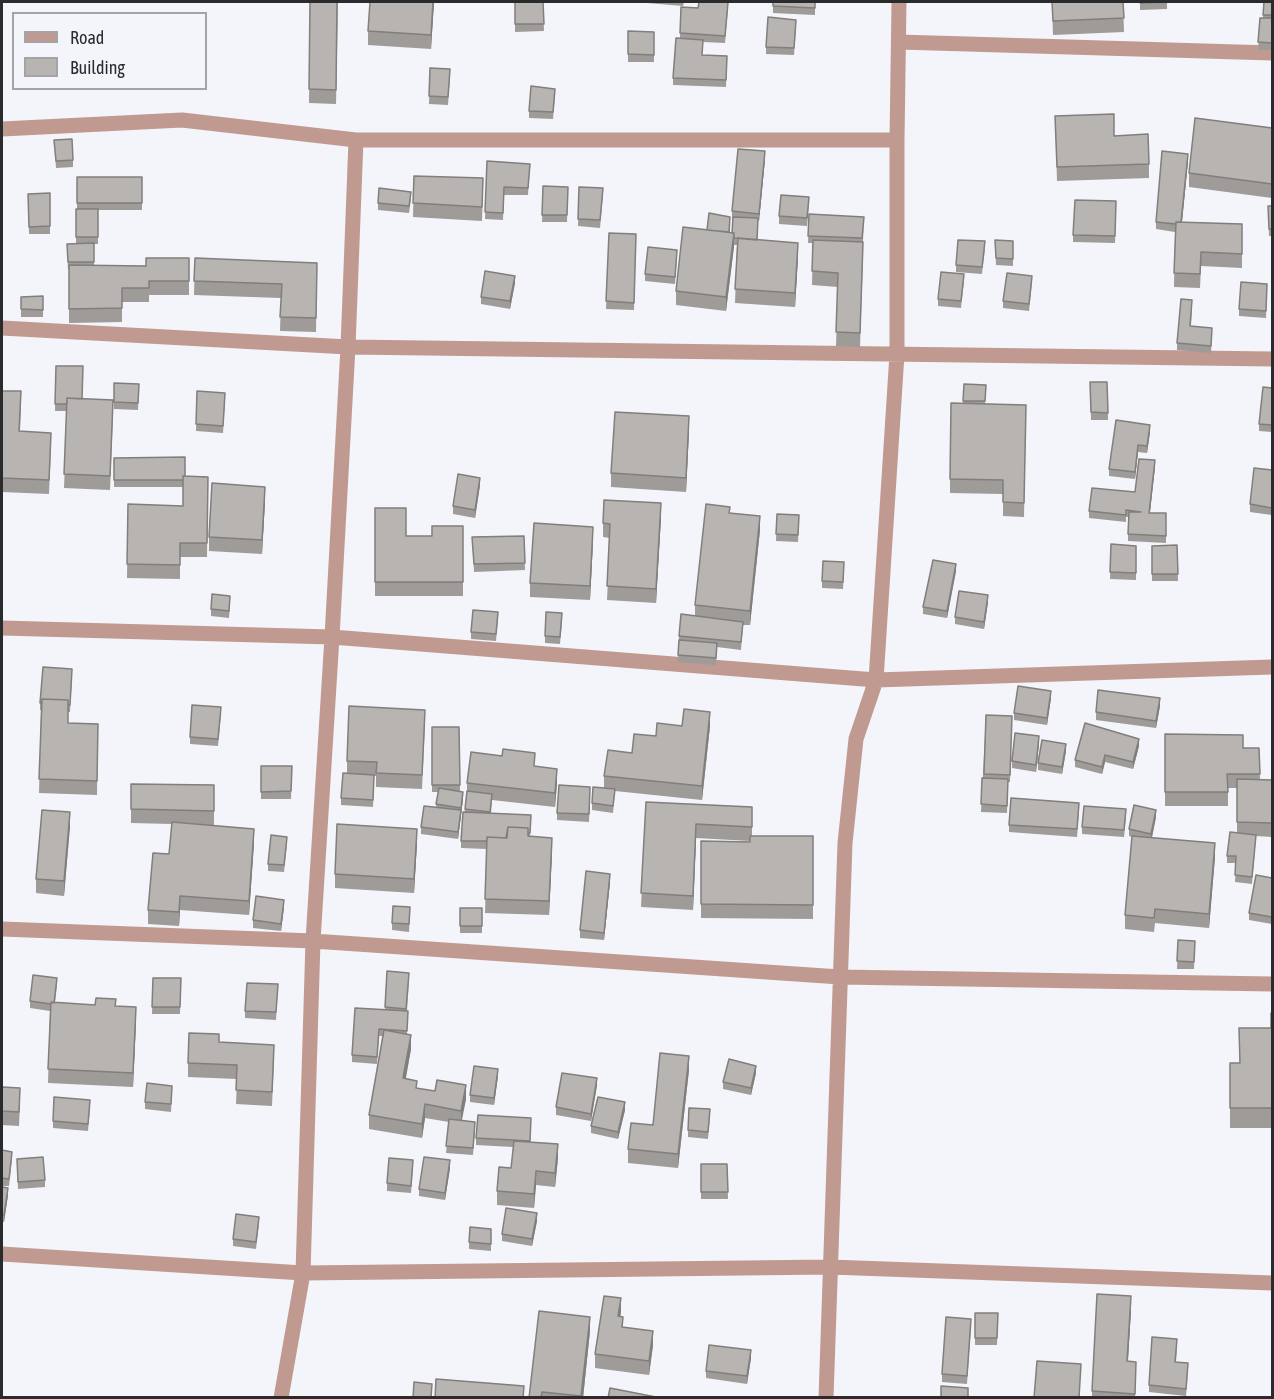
<!DOCTYPE html>
<style>
body{margin:0}
#map{position:relative;width:1274px;height:1399px;overflow:hidden;background:#f3f5fa;font-family:"Asap Condensed",sans-serif}
canvas{display:block}
.frame{position:absolute;inset:0;border:3px solid #2a2b2c;pointer-events:none}
.legend{position:absolute;left:12px;top:12px;width:195px;height:78px;box-sizing:border-box;background:#f3f5fa;border:2px solid #a3a4a8;margin:0;padding:8px 10px;list-style:none;font-size:18px;color:#2a2b2c}
.legend li{display:flex;align-items:center;gap:12px;height:30px}
.legend b{width:30px;border:2px solid #a3a4a8}
</style>
<div id="map">
<canvas width="1274" height="1399"></canvas>
<div class="frame"></div>
<ul class="legend">
<li><b style="height:8px;background:#c09a90"></b>Road</li>
<li><b style="height:16px;background:#b8b4b1"></b>Building</li>
</ul>
</div>
<script>
const ctx = document.querySelector('canvas').getContext('2d');
ctx.lineJoin = 'round';
function stroke(path, color, width, dash) { ctx.strokeStyle = color; ctx.lineWidth = width; ctx.lineCap = dash ? 'butt' : 'round'; ctx.setLineDash(dash || []); ctx.stroke(path); }
function fill(path, color) { ctx.fillStyle = color; ctx.fill(path, 'evenodd'); }
const minor = new Path2D(`
 M899,42L1272,53
 M2,129L182,120L356,140H897
 M2,328L348,347L1272,359
 M2,628L332,637L876,680L1272,667
 M2,929L313,941L840,977L1272,984
 M2,1254L303,1273L830,1267L1272,1283
 M281,1398L303,1273L313,941L332,637L348,347L356,140
 M826,1398L845,843L856,739L876,680L897,354V140L899,2`);
const wall = new Path2D(`
 M310,2H338L336,104L309,103Z
 M434,2L431,49L368,45V31Z
 M515,2H543L544,31L515,32Z
 M635,2H684L683,6Z
 M773,2H815V15L773,13Z
 M1052,2H1123L1124,32L1053,35Z
 M1140,2H1167V9L1140,10Z
 M1264,2H1272V50H1258L1260,18H1263Z
 M681,7L728,9L725,43L703,42L702,55L727,56L726,87L673,85V78L680,38Z
 M796,27L794,55L766,54V47Z
 M628,31L654,32V62H628Z
 M430,68L450,76L448,105L429,104Z
 M555,96L553,119L529,118V111Z
 M1055,116L1149,164V178L1057,181Z
 M1272,128V198L1189,187V173Z
 M54,140L73,160V167L56,168Z
 M765,159L759,221H758L757,240L798,257L795,307L735,303L737,245H734L726,311L676,305V291L707,230L730,224V232L732,233L733,219L732,218V211Z
 M487,161L530,164L528,195H504L503,220L485,219Z
 M1188,161L1182,222L1242,224V268L1201,266L1200,288L1174,287L1175,232L1156,229V222Z
 M414,176L483,192L482,221L413,217Z
 M77,177H142V210H98V244H94V266H146L189,258V295H149V302H122V322L69,323V270H68L67,244H76V209H77Z
 M543,186L568,187L567,222H542Z
 M579,187L603,195L600,228L578,226Z
 M50,193V234H29L28,194Z
 M411,199L409,213L378,210V203Z
 M1116,201L1115,243L1073,242V235Z
 M809,204L807,226L779,224V216Z
 M1268,206H1272V236H1269Z
 M809,214L864,217L863,242V256L860,347L836,346L838,287L812,285L813,243H808Z
 M609,233L636,234L634,310L606,309Z
 M995,240L1013,241V266L996,265Z
 M985,249L982,274L956,272V265Z
 M677,257L675,284L645,281V274Z
 M195,258L317,263L316,332L280,331L281,298L194,295Z
 M964,281L961,308L938,306V299Z
 M515,283L510,309L481,304V297Z
 M1032,283L1029,311L1003,308V301Z
 M1267,284L1266,318L1239,316V309Z
 M43,296V317H21V297Z
 M1192,307L1191,326L1212,335L1211,353L1177,350V343Z
 M56,366L82,399L113,414L110,490L64,488L67,411H55Z
 M1090,382H1107L1108,420H1091Z
 M114,383L139,384L138,410L114,409Z
 M964,384L986,385L985,404L1026,405L1024,517L1003,516V494L950,493V479L963,404Z
 M1272,388V432L1259,431V424Z
 M2,391L21,405L20,431L51,447L49,494L2,492Z
 M197,391L225,401L223,433L196,431Z
 M689,430L686,492L611,487V473Z
 M1150,432L1147,453L1138,452L1135,479L1109,476V469Z
 M114,458L185,476L208,477L207,557H180V579L127,578L128,504L183,506V487H114Z
 M1155,467L1150,513H1166V543L1128,541V517H1126V522L1089,518V511L1135,492Z
 M1272,470V515L1250,512V504Z
 M480,485L475,518L453,514V506Z
 M265,501L262,554L209,551V537Z
 M375,508L406,536H432L463,526V596H375Z
 M730,513L760,530L750,625H743L741,650L717,647L716,665L678,662L679,636L695,616V605Z
 M777,514L799,515L798,542L776,541Z
 M661,517L656,603L607,600L610,538L603,537V523Z
 M524,536L525,570L474,572L472,537Z
 M593,541L590,600L530,597V583Z
 M1111,544L1136,546V580L1110,579Z
 M1177,545L1178,581H1152V546Z
 M844,569L843,589L822,588V581Z
 M956,571L947,618L923,614V607Z
 M988,602L984,629L955,624V617Z
 M230,604L229,618L211,616V609Z
 M498,620L496,641L471,639V632Z
 M562,621L560,644L545,643V636Z
 M72,676L70,712H68V723L98,724L97,795L39,793L41,710H40V703Z
 M1051,698L1047,725L1014,720V713Z
 M1160,706L1156,728L1096,720V712Z
 M221,714L218,746L190,744V737Z
 M986,715L1012,716L1010,782H1008L1007,813L981,812Z
 M425,724L422,789L376,787V776H374L373,807L341,805V798L347,773V761Z
 M682,726H710L702,800L615,791L613,813L592,810V803L604,788V776L632,753L656,736Z
 M432,727H459L460,791L463,799L458,839L421,834V827L436,807L438,792H432Z
 M1165,734L1243,748H1259L1260,780H1272V837L1256,836L1252,884L1235,882L1236,863H1227V856L1237,833V788H1228V806H1165Z
 M1039,743L1036,772L1012,768V761Z
 M1139,746L1133,769L1105,762L1102,774L1075,767V760Z
 M1066,751L1062,774L1038,770V763Z
 M261,766H292L291,799H261Z
 M535,766L557,783L555,807L492,800L491,814L531,815L530,836L552,852L549,915L485,913L487,849L461,848V841L467,792V783Z
 M131,784L214,785V825H201L254,843L249,915L180,910L179,926L148,924V910L169,854L172,824L131,823Z
 M590,794L589,822L557,820V813Z
 M646,802L752,807V836H813V919L701,918V841L750,842V841L696,838L693,910L641,907Z
 M1079,810L1077,837L1009,832V825Z
 M1126,817L1124,837L1082,834V827Z
 M1156,817L1152,838L1215,857L1209,928L1155,923L1154,932L1125,929V915L1132,837L1129,836V829Z
 M70,826L64,896L36,893V879Z
 M417,843L414,893L335,888V874Z
 M287,844L284,872L268,871V864Z
 M1272,878V924L1249,920V913Z
 M610,882L604,940L580,938V930Z
 M284,907L281,931L253,928V920Z
 M460,908H482V933H460Z
 M410,914L409,932L392,930V923Z
 M1178,940L1195,941L1194,969H1177Z
 M387,971L409,980L407,1011V1035L411,1049L406,1078L417,1089L466,1099L461,1120L475,1129L473,1155L446,1153L449,1122L425,1118L422,1138L369,1129V1115L383,1036H379L377,1064L352,1062V1055L385,1010Z
 M153,978H181L180,1014H152Z
 M278,984L276,1020L245,1018V1011Z
 M57,985L55,1003L136,1021L133,1087L48,1083L50,1011L30,1008V1001Z
 M1272,1013V1128H1230V1063H1240L1271,1028Z
 M219,1042L274,1059L272,1106L236,1104L237,1079L188,1077V1063Z
 M689,1070L678,1168L628,1163V1149L653,1125Z
 M756,1073L751,1095L723,1089V1082Z
 M498,1076L494,1105L470,1102V1095Z
 M597,1085L591,1121L556,1115V1107Z
 M2,1087L20,1102L19,1126L2,1125Z
 M172,1093L171,1112L145,1109V1102Z
 M90,1107L88,1131L53,1128V1121Z
 M625,1110L618,1139L591,1133V1126Z
 M710,1116L708,1139L688,1137V1130Z
 M531,1125L530,1142L558,1158L555,1187L536,1185L534,1208L497,1205V1191L511,1168L513,1147L476,1145V1138Z
 M2,1150L12,1159L9,1186H2Z
 M17,1159L45,1180V1187L18,1189Z
 M701,1164H727L728,1199H701Z
 M413,1167L411,1193L387,1191V1183Z
 M450,1168L445,1200L419,1196V1189Z
 M2,1187L8,1195L4,1222H2Z
 M537,1221L532,1246L502,1241V1234Z
 M259,1224L256,1249L233,1246V1239Z
 M491,1229V1251L469,1249V1242Z
 M1131,1310L1128,1361L1136,1376L1135,1398H1092V1391Z
 M621,1312L620,1316L623,1327L653,1345L649,1375L595,1368V1354Z
 M975,1313H998L997,1345H975Z
 M971,1326L967,1384L942,1382V1374Z
 M590,1331L583,1398H529Z
 M1177,1346L1176,1362L1188,1370L1186,1396L1149,1392V1385Z
 M751,1358L747,1384L706,1378V1371Z`);
const shadedWall = new Path2D(`
 M433,2H434L431,49V35Z
 M765,151V159L759,221V214Z
 M1188,154V161L1181,232V225Z
 M734,233V247L726,311V297Z
 M798,243V257L795,307V293Z
 M515,276V283L510,309V301Z
 M689,416V430L686,492V478Z
 M1150,425V432L1147,453V446Z
 M1138,445V452L1135,479V472Z
 M1155,460V467L1149,520V513Z
 M480,478V485L475,518V510Z
 M265,487V501L262,554V540Z
 M661,503V517L656,603V589Z
 M760,516V530L750,625V611Z
 M593,527V541L590,600V586Z
 M956,564V571L947,618V611Z
 M988,595V602L984,629V622Z
 M1051,691V698L1047,725V718Z
 M1160,698V706L1156,728V721Z
 M710,712V726L702,800V786Z
 M1039,736V743L1036,772V765Z
 M1139,739V746L1133,769V762Z
 M1066,744V751L1062,774V767Z
 M1105,755V762L1102,774V767Z
 M557,769V783L555,807V793Z
 M463,792V799L458,839V832Z
 M1156,810V817L1151,841V834Z
 M70,812V826L64,896V881Z
 M696,824V838L693,910V896Z
 M254,829V843L249,915V901Z
 M417,829V843L414,893V879Z
 M552,838V852L549,915V901Z
 M1215,843V857L1209,928V914Z
 M610,874V882L604,940V933Z
 M180,896V910L179,926V912Z
 M284,900V907L281,931V924Z
 M136,1007V1021L133,1087V1073Z
 M411,1035V1049L403,1092V1078Z
 M689,1056V1070L678,1168V1154Z
 M756,1066V1073L751,1095V1088Z
 M498,1069V1076L494,1105V1098Z
 M597,1078V1085L591,1121V1114Z
 M466,1085V1099L461,1125V1111Z
 M625,1102V1110L618,1139V1132Z
 M425,1104V1118L422,1138V1124Z
 M558,1144V1158L555,1187V1173Z
 M450,1160V1168L445,1200V1193Z
 M536,1171V1185L534,1208V1194Z
 M8,1188V1195L4,1222V1215Z
 M537,1213V1221L532,1246V1239Z
 M1131,1296V1310L1127,1375V1361Z
 M621,1298V1312L618,1330V1316Z
 M590,1317V1331L583,1398H581Z
 M653,1331V1345L649,1375V1361Z
 M751,1350V1358L747,1384V1376Z`);
const building = new Path2D(`
 M310,2H337L336,90L309,89Z
 M370,2H433L431,35L368,31Z
 M515,2H543L544,24H515Z
 M699,2H728L725,36L680,33L681,7L698,8Z
 M773,2H815V8L773,6Z
 M1052,2H1123L1124,18L1053,21Z
 M1140,2H1167L1140,3Z
 M1264,2H1272V15H1263Z
 M768,17L796,20L794,48L766,47Z
 M1260,18H1272V43L1258,42Z
 M628,31L654,32V55L628,54Z
 M676,38L703,40L702,55L727,56L726,80L673,78Z
 M430,68L450,69L448,97L429,96Z
 M531,86L555,89L553,112L529,111Z
 M1114,114V136L1148,134L1149,164L1057,167L1055,116Z
 M1195,118L1272,128V184L1189,173Z
 M72,139L73,160L56,161L54,140Z
 M738,149L765,151L759,214L732,211Z
 M1162,151L1188,154L1181,222H1176V224L1156,222Z
 M487,161L530,164L528,188L504,187L503,213L485,212Z
 M414,176L483,178L482,207L413,203Z
 M77,177H142V203H77Z
 M543,186L568,187L567,215H542Z
 M579,187L603,188L600,220L578,219Z
 M379,188L411,192L409,206L378,203Z
 M50,193V226L29,227L28,194Z
 M781,195L809,197L807,218L779,216Z
 M1075,200L1116,201L1115,236L1073,235Z
 M1268,206H1272V229H1269Z
 M76,209H98V237H76Z
 M709,213L730,217L729,232L707,230Z
 M809,214L864,217L862,238L808,236Z
 M733,217L758,218L757,240L734,238V233H732Z
 M1176,222L1242,224V254L1201,252L1200,274L1174,273Z
 M683,227L734,233L726,297L676,291Z
 M609,233L636,234L634,303L606,301Z
 M738,238L798,243L795,293L735,289Z
 M813,240L863,242L860,333L836,332L838,273L812,271Z
 M958,240L985,241L982,267L956,265Z
 M995,240L1013,241V259L996,258Z
 M94,243V262H68L67,244Z
 M648,247L677,250L675,277L645,274Z
 M146,258H189V281H149V288H122V308L69,309V265L146,266Z
 M195,258L317,263L316,318L280,317L282,284L194,281Z
 M485,271L515,276L510,301L481,297Z
 M941,272L964,274L961,301L938,299Z
 M1007,273L1032,276L1029,304L1003,301Z
 M1241,282L1267,284L1266,311L1239,309Z
 M43,296V310L21,309V297Z
 M1181,299L1192,300L1190,326L1212,328L1211,346L1177,343Z
 M56,366H83L82,399L67,398V404H55Z
 M1090,382H1107L1108,413L1091,412Z
 M114,383L139,384L138,403L114,402Z
 M964,384L986,385L985,401H963Z
 M1263,387L1272,388V425L1259,424Z
 M2,391H21L19,431L51,433L49,480L2,478Z
 M197,391L225,393L223,426L196,424Z
 M67,398L113,400L110,476L64,474Z
 M951,403L1026,405L1024,503L1003,502V480L950,479Z
 M615,412L689,416L686,478L611,473Z
 M1116,420L1150,425L1147,446L1138,445L1135,472L1109,469Z
 M185,457V476H183V480H114V458Z
 M1139,459L1155,460L1149,513H1166V536L1128,534L1129,512H1141L1126,510V515L1089,511L1092,488L1135,492Z
 M1254,468L1272,470V508L1250,504Z
 M458,474L480,478L475,510L453,506Z
 M183,476L208,477L207,543H180V565L127,564L128,504L183,506Z
 M212,483L265,487L262,540L209,537Z
 M604,500L661,503L656,589L607,586L610,524L603,523Z
 M706,504L730,507L729,513L760,516L750,611L695,605Z
 M375,508H406V536H432V526H463V582H375Z
 M777,514L799,515L798,535L776,534Z
 M534,523L593,527L590,586L530,583Z
 M524,536L525,563L474,564L472,537Z
 M1111,544L1136,546V573L1110,572Z
 M1177,545L1178,574H1152V546Z
 M933,560L956,564L947,611L923,607Z
 M823,561L844,562L843,582L822,581Z
 M959,591L988,595L984,622L955,617Z
 M212,594L230,596L229,611L211,609Z
 M473,610L498,612L496,634L471,632Z
 M546,612L562,613L560,637L545,636Z
 M681,614L743,622L741,642L679,636Z
 M679,640L717,643L716,658L678,655Z
 M43,667L72,669L70,705H68V700L42,699V703H40Z
 M1018,686L1051,691L1047,718L1014,713Z
 M1098,690L1160,698L1156,721L1096,712Z
 M42,699L68,700V723L98,724L97,781L39,779Z
 M192,705L221,707L218,739L190,737Z
 M349,706L425,710L422,775L376,773L377,762L347,761Z
 M684,709L710,712L702,786L604,776L608,750L632,753L634,734L656,736L657,723L682,726Z
 M986,715L1012,716L1010,775L984,774Z
 M1085,723L1139,739L1133,762L1105,755L1102,767L1075,760Z
 M432,727H459L460,785H432Z
 M1015,733L1039,736L1036,765L1012,761Z
 M1165,734L1243,735V748H1259L1260,774H1227L1228,792H1165Z
 M1042,740L1066,744L1062,767L1038,763Z
 M503,749L535,753L534,766L557,769L555,793L467,783L471,752L502,756Z
 M261,766H292L291,791L261,792Z
 M343,773L374,775L373,800L341,798Z
 M982,778L1008,779L1007,806L981,804Z
 M1237,779L1272,780V823L1237,822Z
 M131,784L214,785V811L131,809Z
 M559,785L590,787L589,814L557,813Z
 M593,787L615,789L613,806L592,803Z
 M439,788L463,792L461,808L436,804Z
 M467,791L492,794L490,812L465,809Z
 M1011,798L1079,803L1077,829L1009,825Z
 M646,802L752,807V827L696,824L693,896L641,893Z
 M1134,805L1156,810L1151,834L1129,829Z
 M424,806L461,810L458,832L421,827Z
 M1084,806L1126,809L1124,830L1082,827Z
 M42,810L70,812L64,881L36,879Z
 M463,812L531,815L530,833H528V828L508,827L506,838L487,837V841H461Z
 M172,822L254,829L249,901L180,896L179,912L148,910L153,853L169,854Z
 M337,824L417,829L414,879L335,874Z
 M508,827L528,828V836L552,838L549,901L485,899L487,837L507,838Z
 M1230,832L1256,835L1252,877L1235,875L1236,856H1227Z
 M271,835L287,837L284,865L268,864Z
 M750,836H813V905L701,904V841L750,842Z
 M1132,836L1215,843L1209,914L1155,909L1154,918L1125,915Z
 M586,871L610,874L604,933L580,930Z
 M1256,875L1272,878V917L1249,913Z
 M256,896L284,900L281,924L253,920Z
 M393,906L410,907L409,924L392,923Z
 M460,908H482V926H460Z
 M1178,940L1195,941L1194,962L1177,961Z
 M387,971L409,973L406,1009L385,1007Z
 M33,975L57,978L54,1003L51,1002V1004L30,1001Z
 M153,978H181L180,1007H152Z
 M247,983L278,984L276,1012L245,1011Z
 M96,998L116,999L115,1006L136,1007L133,1073L48,1069L51,1002L95,1005Z
 M355,1008L408,1011L407,1031L379,1029L377,1057L352,1055Z
 M1271,1013H1272V1108H1230V1063H1240L1239,1028H1271Z
 M384,1030L411,1035L403,1078L417,1081L416,1088L435,1091L437,1080L466,1085L461,1111L425,1104L422,1124L369,1115Z
 M189,1033L219,1034V1042L274,1045L272,1092L236,1090L237,1065L188,1063Z
 M660,1053L689,1056L678,1154L628,1149L631,1123L653,1125Z
 M729,1059L756,1066L751,1088L723,1082Z
 M474,1066L498,1069L494,1098L470,1095Z
 M562,1073L597,1078L591,1114L556,1107Z
 M147,1083L172,1086L171,1104L145,1102Z
 M2,1087L20,1088L19,1112L2,1111Z
 M54,1097L90,1100L88,1124L53,1121Z
 M598,1097L625,1102L618,1132L591,1126Z
 M689,1108L710,1109L708,1132L688,1130Z
 M478,1115L531,1118L530,1141L476,1138Z
 M449,1119L475,1122L473,1148L446,1146Z
 M514,1141L558,1144L555,1173L536,1171L534,1194L497,1191L499,1167L511,1168Z
 M2,1150L12,1152L9,1179L2,1178Z
 M43,1157L45,1180L18,1182L17,1159Z
 M424,1157L450,1160L445,1193L419,1189Z
 M389,1158L413,1160L411,1186L387,1183Z
 M701,1164H727L728,1192H701Z
 M2,1187L8,1188L4,1215H2Z
 M506,1208L537,1213L532,1239L502,1234Z
 M236,1214L259,1217L256,1242L233,1239Z
 M470,1227L491,1229V1244L469,1242Z
 M1097,1294L1131,1296L1127,1361L1136,1362L1135,1394L1092,1391Z
 M604,1296L621,1298L618,1316L623,1317L622,1327L653,1331L649,1361L595,1354Z
 M539,1311L590,1317L581,1396L542,1392L541,1398H529Z
 M975,1313H998L997,1338H975Z
 M946,1317L971,1319L967,1376L942,1374Z
 M1152,1337L1177,1339L1175,1362L1188,1363L1186,1389L1149,1385Z
 M709,1345L751,1350L747,1376L706,1371Z
 M1037,1361L1081,1364L1079,1398H1034Z
 M436,1379L524,1386L523,1398H435Z
 M414,1382L432,1384L431,1398H413Z
 M941,1386L968,1388V1398H941Z
 M610,1388L661,1398H608Z`);
stroke(minor, '#c09a90', 15);
fill(wall, '#9e9b98');
fill(shadedWall, '#817e7c');
fill(building, '#b8b4b1');
stroke(building, '#817e7c', 1.5);
</script>
